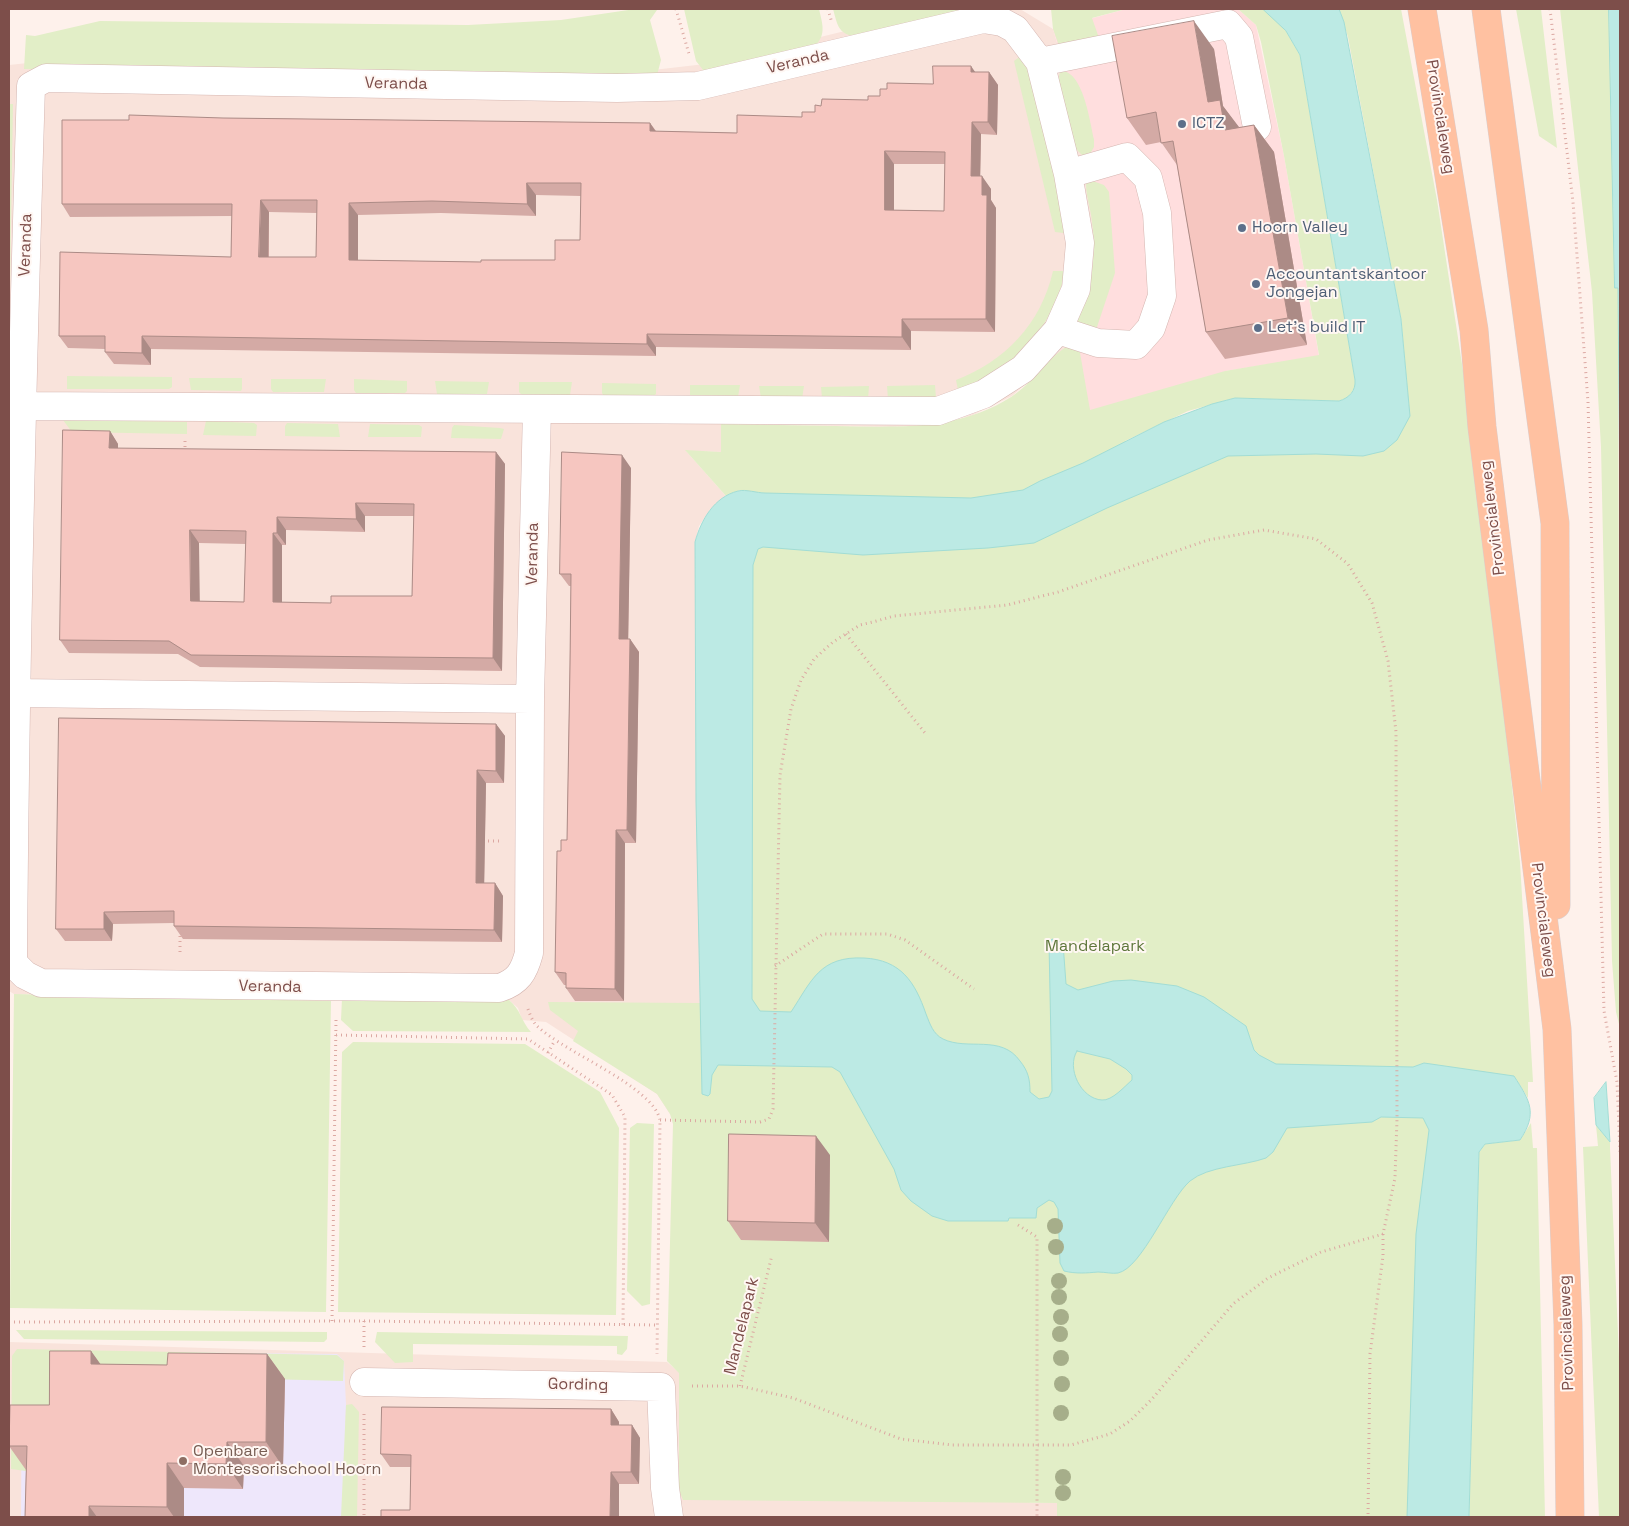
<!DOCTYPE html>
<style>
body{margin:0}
#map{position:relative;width:1629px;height:1526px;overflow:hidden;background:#fef1eb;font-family:"Space Grotesk",sans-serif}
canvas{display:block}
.frame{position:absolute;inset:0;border:10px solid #7d4e4a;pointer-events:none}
</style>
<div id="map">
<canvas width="1629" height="1526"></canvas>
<div class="frame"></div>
</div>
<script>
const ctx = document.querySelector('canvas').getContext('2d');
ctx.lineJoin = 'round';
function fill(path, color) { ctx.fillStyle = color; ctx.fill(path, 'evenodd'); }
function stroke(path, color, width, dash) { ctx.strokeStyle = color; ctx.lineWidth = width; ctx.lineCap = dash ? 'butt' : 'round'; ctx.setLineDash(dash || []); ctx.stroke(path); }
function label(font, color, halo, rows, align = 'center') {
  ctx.font = font + ' "Space Grotesk",sans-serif'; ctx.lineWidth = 4; ctx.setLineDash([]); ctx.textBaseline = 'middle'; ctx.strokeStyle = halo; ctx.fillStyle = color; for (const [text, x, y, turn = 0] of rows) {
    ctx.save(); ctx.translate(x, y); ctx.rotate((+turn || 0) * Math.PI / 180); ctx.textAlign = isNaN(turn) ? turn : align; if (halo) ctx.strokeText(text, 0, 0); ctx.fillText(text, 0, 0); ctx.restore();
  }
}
const residential = new Path2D(`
 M935,9H1020L1053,29L1095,173L1109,268L1071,344L1012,396L971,416L927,425L893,427L721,424V452L686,451L726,496L710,510L699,526L695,542L700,1004L670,1114L657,1094L546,1022L522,1020L518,1008L509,1000L14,994L9,991V65L28,63L653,70L714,63Z
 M9,1342L667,1362L680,1373L1031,1503H1057V1517H357V1508L341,1517H9Z`);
const commercial = new Path2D(`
 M1126,9H1238L1256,25L1284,156L1319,356L1226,371L1097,455L1062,350L1071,344L1094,316L1095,173L1053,29Z`);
const education = new Path2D(`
 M22,1351L337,1354L344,1361L346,1405L343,1517H21Z`);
const green = new Path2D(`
 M635,9L657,10L650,20L661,60L656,79L24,69L26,35L35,36L100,21L468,25L561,20Z
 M684,9H819C822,23 827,34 815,46L704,71L696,61Z
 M833,9H966L855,36C838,35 837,23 833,9Z
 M1051,9H1126L1092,18L1099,38L1059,46L1053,29Z
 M1238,9L1267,10L1286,31L1300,55L1356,386L1348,398L1339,401L1235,398L1188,411L1125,441L1409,409L1401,319L1348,37L1339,9H1401L1437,200L1467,397L1490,582L1520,862L1533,1082H1528V1098L1514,1076L1455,1117L1439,1517H1057V1503L683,1500L679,1490V1373L667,1361L673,1124L670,1114L657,1094L573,1041L578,1031L550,1010L548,1002L700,1003L695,540L762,494L740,490L726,496L685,450L721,452V424C759,425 797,425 835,426C895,427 958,431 1011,397C1033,383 1046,359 1068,346L1079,347L1090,410L1225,371L1319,355L1284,156L1261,42L1256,25Z
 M1516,9H1541L1557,148L1539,136Z
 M1560,9H1609L1615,287H1618L1620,1028L1616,1012L1612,961L1601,447L1592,292Z
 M1022,55L1029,69L1065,216L1064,233L1055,232L1014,61Z
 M1060,71C1083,69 1090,122 1094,139V147L1090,154L1083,156L1076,149L1058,82Z
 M9,104H13L9,352Z
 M1090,180L1104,185L1109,192L1115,273L1097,327L1093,332L1076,322C1091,292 1097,256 1092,222C1091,209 1086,197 1086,183Z
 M1053,271H1063L1065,274C1053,318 1028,357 987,380C979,385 967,387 958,390L956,380C1005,361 1041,324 1053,271Z
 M67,376L172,377V387L169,389H67Z
 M189,378H242V389L241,391L191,390Z
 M271,379H326L324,392H273L271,389Z
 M354,379L407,381V391L405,393H356L354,390Z
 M435,381L489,382L487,394H437Z
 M519,382H572L570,395H522L519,392Z
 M602,383L656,384V394L653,396H604L602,393Z
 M690,385H740L738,397H692L690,395Z
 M935,385L936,398L888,399L887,386Z
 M759,386H804L802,399L761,398Z
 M869,386L868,400L822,398L821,387Z
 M63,420L187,422V434L72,432Z
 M206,421L254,423L257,425L256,436L203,435Z
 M287,423L338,424L340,437L285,436V426Z
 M370,424L419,425L422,427L421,437H368Z
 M454,425L500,428L504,429L501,439L451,438L452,428Z
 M14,994L331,1001L326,1312L10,1308Z
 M342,998L509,1000C521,1010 521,1021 531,1032L353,1031L341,1020Z
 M353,1042L525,1044L600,1092L619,1128L616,1315L338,1312L342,1052Z
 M637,1123L654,1124L650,1304L642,1306L627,1291L630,1128Z
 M1531,1123L1533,1148H1537L1545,1517H1469L1479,1152L1485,1144L1520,1140Z
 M1596,1125L1610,1142V1148L1620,1380V1517H1599L1583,1147L1598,1146Z
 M16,1330L327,1332V1339L324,1342L24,1339Z
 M377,1332L628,1336L627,1349L622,1355L617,1354V1346L413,1344V1362L395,1363L375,1342Z
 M17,1349L337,1355L344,1361L343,1381L185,1377L67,1431L27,1429L26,1471L11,1469L12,1356Z
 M352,1404L359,1412L357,1517H341L346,1405Z`);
const water = new Path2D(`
 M1263,9H1339L1344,22L1401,319L1410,416L1397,440L1384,451L1363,456L1316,454L1228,456L1107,508L1034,543L988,548L863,555L763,547L758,549L753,565L752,999L760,1011L791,1012C812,980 820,956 864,958C901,960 915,982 926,1014C930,1024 933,1034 943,1039C968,1051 1001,1034 1020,1061C1028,1071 1030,1079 1030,1092L1039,1099L1049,1097L1052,1091L1049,943L1052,939L1063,943L1066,984L1078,990L1113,981L1131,980L1177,986L1204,997L1246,1026L1254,1050L1259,1055L1276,1064L1413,1067L1424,1063L1514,1076C1530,1101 1538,1113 1520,1140L1485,1144L1479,1152L1469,1517H1407L1416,1234L1429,1130L1423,1118L1381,1117L1372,1122L1287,1128L1273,1152L1266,1158C1244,1166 1208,1166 1190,1181C1169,1199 1142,1268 1118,1273C1112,1274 1105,1272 1098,1272C1087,1273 1076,1274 1064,1271L1060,1263L1058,1209L1054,1202L1049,1200L1037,1208L1036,1218H1009L1008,1221H948L932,1216L911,1201L901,1190L894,1169L840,1072L832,1067L718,1065L712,1075L710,1094L708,1096L702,1094L696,802L695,542C701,520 714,497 738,491C746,489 757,493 765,493L971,498L1023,490L1040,481L1083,463L1164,422L1212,404L1235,398L1339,401C1349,398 1356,391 1355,380L1300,55L1286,31ZM1077,1051L1110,1059L1126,1069L1132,1075V1080C1125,1086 1112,1101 1102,1100C1081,1099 1066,1068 1077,1051Z
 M1609,9H1620V508L1618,288H1615Z
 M1606,1082L1610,1142L1596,1125L1594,1098Z`);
const path = new Path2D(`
 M676,9L689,54
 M828,9L832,23
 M1550,9L1573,202L1588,402L1604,1011L1617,1082L1620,1152
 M185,452V440H187
 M846,634L925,733
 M483,841H499
 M180,952V931
 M775,966L823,934H887L905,940L974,989
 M528,1009C530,1015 533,1022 537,1026C565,1053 653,1086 660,1120L657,1354
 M336,1035L528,1039L612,1095L625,1117L623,1325
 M548,1053L555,1040
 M660,1120L760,1122L769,1119L773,1109L780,775L791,709L801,680L814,659L833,642L860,625L873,622L894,616L1007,605L1058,592L1208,540L1264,530L1316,539L1348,564L1372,603L1388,661L1396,732L1397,1119L1395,1178L1383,1234V1256L1370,1354L1368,1517
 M1018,1225L1037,1237V1517
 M332,1321L336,1019
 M364,1321V1350
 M9,1322L364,1321L657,1325
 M692,1386H740L793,1398L901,1439L952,1445H1071L1110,1434L1130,1421L1152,1399L1233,1304L1268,1278L1321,1252L1383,1234
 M740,1386L772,1255
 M364,1414V1517`);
const minor = new Path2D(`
 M1040,62L1228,24L1239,37L1257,127
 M1058,330L1098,343L1136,345L1151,328L1162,296L1157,213L1148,178L1127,157L1068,174
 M9,405L21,406L938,411L984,394L1023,369L1058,330L1076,289L1080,243L1068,174L1040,62L1015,29L1002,22L983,19L698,86L617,88L46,78L31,86C22,378 15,671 13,963L25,975L41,983L499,988C518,982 524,972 529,953L530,699L537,409
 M15,693L530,699
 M364,1382L661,1387L665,1488L669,1517`);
const major = new Path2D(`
 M1422,9L1474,330L1482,427L1557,1029L1568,1325L1570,1517
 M1486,9L1555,523L1556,905`);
const trees = [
 [1055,1226],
 [1056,1247],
 [1059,1281],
 [1059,1297],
 [1061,1317],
 [1060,1334],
 [1061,1358],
 [1062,1384],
 [1061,1413],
 [1063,1477],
 [1063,1493]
];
const wall = new Path2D(`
 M1214,49L1223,106L1239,128L1254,125L1274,152L1307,345L1225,359L1206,332L1177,165L1161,142L1146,145L1127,118Z
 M975,72H989L998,85L997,135L981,134L980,176L991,189V200L996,208L995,332L911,331V350L656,347V356L151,349V365L114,364L105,352V349L68,348L59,336L231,257L232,216L70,217L62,204L129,120L223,118L650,123L656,131L737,133L802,117L815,112L821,106L868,100L880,96L887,89L933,84ZM894,164H945L944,211L894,210ZM536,195L581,196L580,240L555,260L481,262L358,260V215L441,213L536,216ZM269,212L317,213L316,257H269Z
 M110,431L118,444V449L496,452L505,464L502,671L200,667L178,654L69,653L60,640ZM365,516H414L412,596L331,603H282V545H286V530L365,532ZM199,543L246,544L244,602L199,601Z
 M631,468L628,639H630L639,652L638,709L636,843H625L624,1001H575L566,988V985H564L555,972L561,851L567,840L571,586H569L560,574Z
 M496,724L505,736L504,783H486L484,883H495L503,896L502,942L183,939L174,926V923L113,924L112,941H65L56,929Z
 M830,1155L829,1242L741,1240L728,1221Z
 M91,1351L100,1364L167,1365L267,1354L285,1379L283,1467L244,1466L243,1489L184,1488V1517H25L26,1470L9,1446L49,1405Z
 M611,1409L619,1422V1425H632L640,1438L639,1484H619V1517H381L410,1510L411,1467H390L381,1454Z`);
const shadedWall = new Path2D(`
 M1194,21L1214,49L1223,106L1239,127L1244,158L1225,130L1208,102Z
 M971,66L980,79L971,72Z
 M989,72L998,85L997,135L988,122Z
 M972,122L981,134L980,189L971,176Z
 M650,123L659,136L650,131Z
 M1254,125L1274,152L1307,345L1288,318Z
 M885,151L894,164V222L885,210Z
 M982,176L991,189V200L996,208L995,332L986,319L982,195Z
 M527,183L536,195V216L527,204Z
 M261,200L269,212L268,270L259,257Z
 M349,203L358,215V272L349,260Z
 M902,319L911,331V350L902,337Z
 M647,334L656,347V356L647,344Z
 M142,336L151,349V365L142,353Z
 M110,431L118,444V461L109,448Z
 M496,452L505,464L502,671L493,658Z
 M622,455L631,468L628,652L619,639Z
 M356,503L365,516V532L356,519Z
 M277,517L286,530V545L277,533Z
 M190,530L199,543L200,614L191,601Z
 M273,533L282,545V615L273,602Z
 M630,639L639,652L636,843L627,830Z
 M496,724L505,736L504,783L496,771Z
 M477,770L486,783L484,895L476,883Z
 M616,830L625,843L624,1001L615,989Z
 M495,883L503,896L502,942L494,930Z
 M104,912L113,924L112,941L104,929Z
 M816,1136L830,1155L829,1242L815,1223Z
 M91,1351L109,1376L91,1364Z
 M267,1354L285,1379L283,1467L266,1442Z
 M611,1409L619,1422V1437L611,1425Z
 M632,1425L640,1438L639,1484L631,1472Z
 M227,1442L244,1466L243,1489L226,1464Z
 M167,1463L184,1488V1517H174L167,1507Z
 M611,1472L619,1484V1517H610Z
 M89,1506L97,1517H89Z`);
const building = new Path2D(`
 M1194,21L1208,102L1220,100L1225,130L1254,125L1288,318L1206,332L1173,141L1161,143L1156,112L1127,118L1112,36Z
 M933,66H971V72H989L988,122H972L971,176H982V195H987L986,319H902V337L647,334V344L142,336V353L105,352V336H59L60,252L231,257L232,204H62V120H129V115L223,118L650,123V131L737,133V115L802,117V112H815V105L821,106L822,99L868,100V96H880V89H887V83L933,84ZM885,151L945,152L944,211L885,210ZM527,183H581L580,240H555V260H481V262L349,260V203L432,201L527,204ZM261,200H317L316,257H259Z
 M63,430L110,431L109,448L496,452L493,658L191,655L169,641L60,640ZM356,503L414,504L412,596H331V603L273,602V533H277V517L356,519ZM190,530L246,531L244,602L191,601Z
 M562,452L622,455L619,639H630L629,696L627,830H616L615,989L566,988V973L555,972L557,851H561V840H567L570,665L571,574H560Z
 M59,718L496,724V771L477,770L476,883H495L494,930L174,926V911L104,912V929H56Z
 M729,1134L816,1136L815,1223L728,1221Z
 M50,1351H91V1364L167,1365L168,1353L267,1354L266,1442H227L226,1464L167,1463V1507L89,1506V1517H25L27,1446H9L10,1405H49Z
 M382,1407L611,1409V1425H632L631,1472H611L610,1517H381V1510H410L411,1455L381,1454Z`);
const markers = [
 [1182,124,5,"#5c6f8a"],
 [1242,228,5,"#5c6f8a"],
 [1256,284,5,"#5c6f8a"],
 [1258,328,5,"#5c6f8a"],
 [183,1461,5,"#8d6e63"]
];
const streetNames = [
 ["Veranda",798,62,-13],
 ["Veranda",396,84,1],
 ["Provincialeweg",1440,117,81],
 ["Veranda",26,245,-88],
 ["Provincialeweg",1493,518,-97],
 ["Veranda",533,554,-89],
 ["Provincialeweg",1543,920,83],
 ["Veranda",270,987,1],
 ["Mandelapark",742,1326,-76],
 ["Provincialeweg",1567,1333,-92],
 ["Gording",578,1385,1]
];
const serviceNames = [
 ["ICTZ",1192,124],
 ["Hoorn Valley",1252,228],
 ["Accountantskantoor",1266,275],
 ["Jongejan",1266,293],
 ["Let's build IT",1268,328]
];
const parkNames = [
 ["Mandelapark",1095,947]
];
const educationNames = [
 ["Openbare",193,1452],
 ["Montessorischool Hoorn",193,1470]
];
fill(residential, '#f9e3db');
fill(commercial, '#ffdede');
fill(education, '#eee7fb');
fill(green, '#e2eec7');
fill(water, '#bceae4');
stroke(water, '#a2ddd5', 1);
stroke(minor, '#d5b6b1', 29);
stroke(major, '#dbcdcc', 29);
stroke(path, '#dca8a2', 3, [1, 4]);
stroke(minor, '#fff', 28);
stroke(major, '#ffc1a1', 28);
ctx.fillStyle = '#a6ae8a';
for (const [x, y] of trees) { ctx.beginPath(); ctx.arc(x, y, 8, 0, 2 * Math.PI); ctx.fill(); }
fill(wall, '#d4aaa5');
fill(shadedWall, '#ac8b86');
fill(building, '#f6c6c0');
stroke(building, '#ac8b86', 1);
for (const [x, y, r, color] of markers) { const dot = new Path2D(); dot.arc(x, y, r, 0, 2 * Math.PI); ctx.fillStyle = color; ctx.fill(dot); stroke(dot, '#fff7f3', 2); }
label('16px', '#7d4e4a', '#fff7f3', streetNames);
label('16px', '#4e5e75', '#fff7f3', serviceNames, 'left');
label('16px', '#5e773b', '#fff7f3', parkNames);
label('16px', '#785e54', '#fff7f3', educationNames, 'left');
</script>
